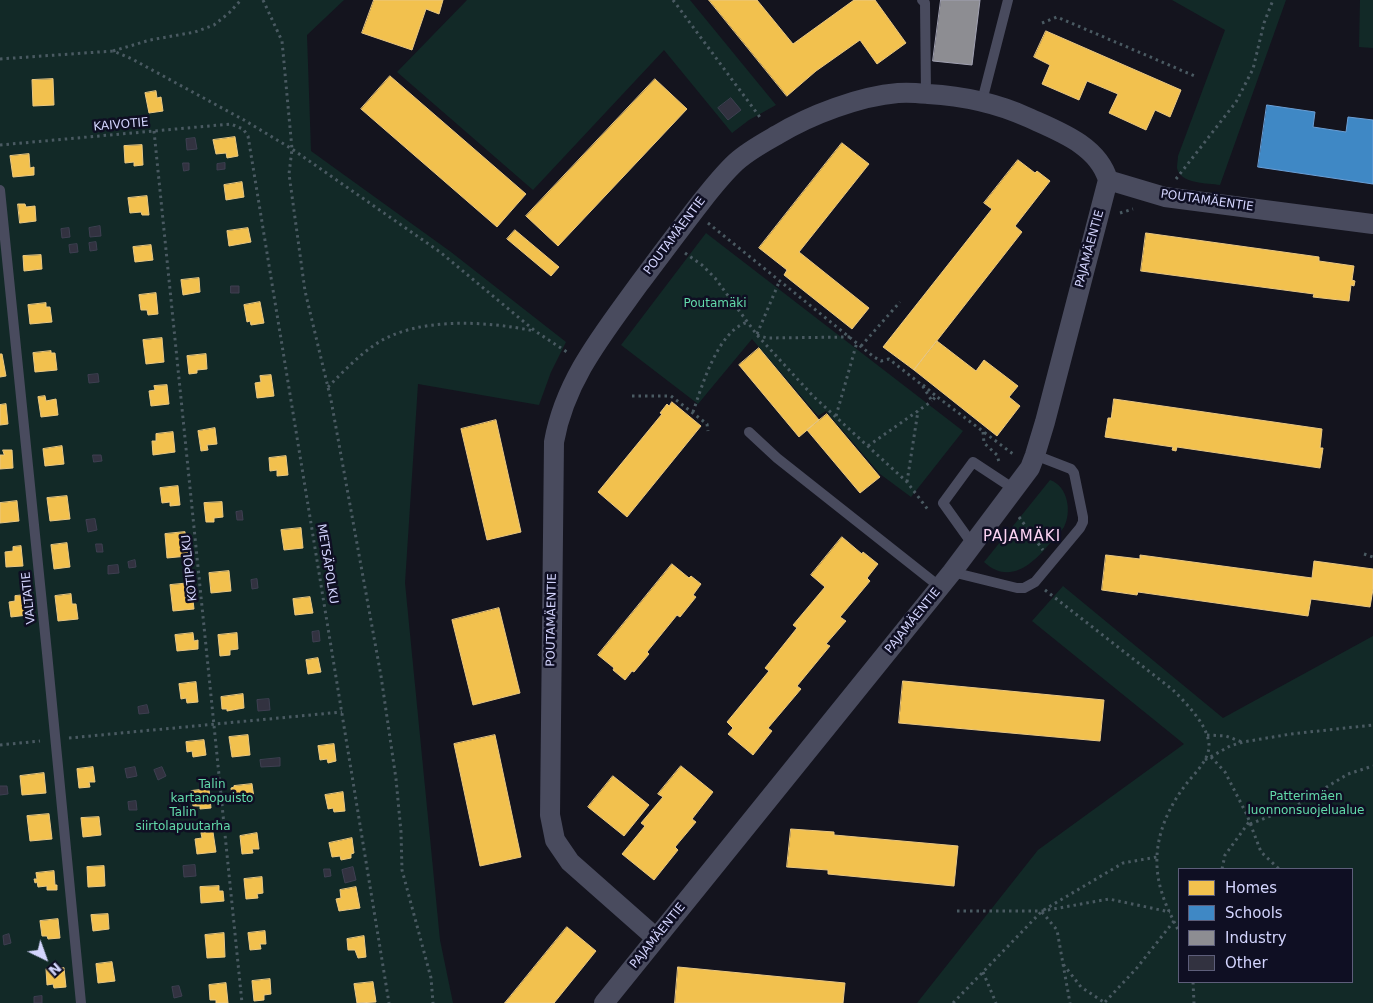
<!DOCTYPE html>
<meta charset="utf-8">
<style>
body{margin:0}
#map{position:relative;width:1373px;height:1003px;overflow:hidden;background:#14141e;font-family:"DejaVu Sans",sans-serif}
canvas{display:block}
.legend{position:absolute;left:1178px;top:868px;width:175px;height:115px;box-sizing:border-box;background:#0f0f23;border:1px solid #5d5e7a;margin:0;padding:6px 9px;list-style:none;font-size:15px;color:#d3d4fd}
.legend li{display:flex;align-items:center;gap:10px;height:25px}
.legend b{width:25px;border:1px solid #5d5e7a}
.north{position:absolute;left:20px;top:933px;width:50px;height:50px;-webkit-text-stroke:4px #0f0f23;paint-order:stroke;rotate:138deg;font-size:14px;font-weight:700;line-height:20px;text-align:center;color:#d3d4fd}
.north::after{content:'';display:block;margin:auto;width:18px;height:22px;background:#d3d4fd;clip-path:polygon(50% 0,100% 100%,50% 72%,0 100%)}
</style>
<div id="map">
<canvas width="1373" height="1003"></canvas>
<ul class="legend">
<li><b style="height:14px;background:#f2c14e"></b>Homes</li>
<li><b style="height:14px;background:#3f88c5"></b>Schools</li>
<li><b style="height:14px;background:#8d8d92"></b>Industry</li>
<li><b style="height:14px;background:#323240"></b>Other</li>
</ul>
<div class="north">N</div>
</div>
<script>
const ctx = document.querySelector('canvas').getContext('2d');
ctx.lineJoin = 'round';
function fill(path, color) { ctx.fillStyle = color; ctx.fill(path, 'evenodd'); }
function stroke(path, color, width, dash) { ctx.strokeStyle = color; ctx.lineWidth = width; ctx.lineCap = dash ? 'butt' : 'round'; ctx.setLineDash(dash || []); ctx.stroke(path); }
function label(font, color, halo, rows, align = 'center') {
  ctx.font = font + ' "DejaVu Sans",sans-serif'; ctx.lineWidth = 5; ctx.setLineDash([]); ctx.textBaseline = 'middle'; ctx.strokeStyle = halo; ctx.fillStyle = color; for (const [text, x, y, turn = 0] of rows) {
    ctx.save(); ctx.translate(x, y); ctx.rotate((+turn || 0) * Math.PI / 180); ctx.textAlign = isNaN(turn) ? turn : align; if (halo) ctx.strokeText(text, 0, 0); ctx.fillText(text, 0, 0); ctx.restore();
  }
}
const green = new Path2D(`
 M0,0H344L307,35L311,151L451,252L566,342L551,372L539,405L418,384L405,583L440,940L453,1003H0Z
 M467,0H690L776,105L749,120L732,133L664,50L533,190L397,72Z
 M1172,0H1286L1220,185C1208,183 1180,184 1177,168C1177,164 1178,159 1178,156L1225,30Z
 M1360,0H1373V48L1359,47Z
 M706,233L963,431L911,497L880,474L826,411L818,416L752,339L698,404L621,345Z
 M1050,480C1068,486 1072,512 1064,527C1061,532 1055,537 1051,542C1034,563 1010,586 984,562Z
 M1063,586L1223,718L1373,636V1003H917L1038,850L1184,744L1032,621ZM1179,869H1352V982H1179Z`);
const homes = new Path2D(`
 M374,0H443L439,14L426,9L412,50L362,33Z
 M709,0H757L793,44L854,0H875L906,43L877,64L860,40L816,71L787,96Z
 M1046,31L1181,90L1170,117L1155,110L1146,130L1109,113L1118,94L1087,81L1079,100L1042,84L1050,65L1034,57Z
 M390,76L526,194L497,227L361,109Z
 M53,79L54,105L33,106L32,80Z
 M655,79L687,109L558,246L526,216Z
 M156,91L157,98L161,97L163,111L149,113L145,93Z
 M235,137L238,156L227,158L226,153L216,154L213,140Z
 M842,143L869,164L799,252L869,308L852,329L784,275L787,270L759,248Z
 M142,145L143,165L134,166V162L125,163L124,146Z
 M29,154L30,168L34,167V175L13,177L10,156Z
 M1018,160L1035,173L1037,171L1050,181L1015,226L1022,232L914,370L883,347L992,209L984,203Z
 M242,182L244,197L226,200L224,185Z
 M147,196L149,215H142L141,212L130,213L128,198Z
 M18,204H25L26,207L35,206L36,221L20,223Z
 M248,228L251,242L229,246L227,231Z
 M515,230L559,267L551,276L507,239Z
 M1146,233L1319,257V261L1354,266L1352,280L1355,281L1354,286L1351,285L1349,301L1313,297L1314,294L1141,271Z
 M151,245L153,260L135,262L133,247Z
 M41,255L42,269L24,271L23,256Z
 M199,278L200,292L183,295L181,280Z
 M156,293L158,314L148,315L147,310H141L139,295Z
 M260,302L264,323L251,325L250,321L247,322L244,305Z
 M46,303V307H50L52,322L30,324L28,305Z
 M162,338L164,362L146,364L143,340Z
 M937,341L976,371L984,360L1018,386L1009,397L1020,406L997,436L914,370Z
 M759,348L819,420L799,437L739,365Z
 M51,351V353H55L57,370L35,372L33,353Z
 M0,354H2L6,376L0,377Z
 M206,354L207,369L197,370V373L189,374L187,356Z
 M271,375L274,396L257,398L255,383L261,382L260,376Z
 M167,385L169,404L151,406L149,391L155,390L154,386Z
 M45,396L46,401L56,399L58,415L41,417L38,397Z
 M1114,399L1322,429L1320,448H1323L1320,468L1177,447L1176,451L1172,450L1173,447L1105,437L1108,418H1111Z
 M672,402L701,426L627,517L598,492L662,414L660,413L667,404L669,406Z
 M6,404L8,424L0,425V405Z
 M827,414L880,477L860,493L807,430Z
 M496,420L521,532L487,540L461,429Z
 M215,428L217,444L207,445L208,450L201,451L198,431Z
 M173,432L175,452L153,455L152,441H156V434Z
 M62,446L64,464L45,466L43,449Z
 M3,450H12L13,468L0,469V455H4Z
 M286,456L288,475L277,476V470L270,471L269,458Z
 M178,486L180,505L170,506V502L162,503L160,488Z
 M67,496L70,519L50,521L47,498Z
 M17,501L19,521L0,523V503Z
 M222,502L223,517L214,518V522H206L204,503Z
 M301,528L303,548L284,550L281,530Z
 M185,532L188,556L167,558L165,534Z
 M842,537L862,554L863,552L878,564L867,578L870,581L840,617L846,621L826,644L830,646L797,686L801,689L768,728L772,731L753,755L728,734L733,728L727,722L769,671L765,668L797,628L793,625L825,587L811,575Z
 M67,543L70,567L54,569L51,545Z
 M21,546L23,566L6,567L5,552L13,551V547Z
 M1106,555L1140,559V555L1312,578L1314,561L1373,569V589L1370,607L1311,599L1308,616L1138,592L1137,595L1102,590Z
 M672,564L689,578L691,576L701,584L693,595L696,597L680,617L677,615L647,652L649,654L634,672L632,671L625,680L613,670L614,668L598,655Z
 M229,571L231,591L211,593L209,573Z
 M191,583L194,609L173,611L170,585Z
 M71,594L72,604H76L78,619L58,621L55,596Z
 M26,595L28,615L11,617L9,602L15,601V596Z
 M310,597L313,613L295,615L293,599Z
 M499,608L520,693L473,705L452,620Z
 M193,633L194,641L198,640V649L177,651L175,635Z
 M237,633L238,649L230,650V655L220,656L218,635Z
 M318,658L321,672L308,674L306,660Z
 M903,681L1104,700L1100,741L899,723Z
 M196,682L198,702L187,703L186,698L181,699L179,684Z
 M243,694L244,708L227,711V709H222L221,697Z
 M248,735L250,755L232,757L229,737Z
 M495,735L521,857L480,866L454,744Z
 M204,740L206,755L193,757L192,751L187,752L186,742Z
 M334,744L336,761L328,763L327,759L320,760L318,746Z
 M681,766L713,792L692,819L696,822L675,847L678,850L654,880L622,854L645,826L641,823L663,797L658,794Z
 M93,767L95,782H89L90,787L79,788L77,769Z
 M44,773L46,793L22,795L20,776Z
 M613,776L649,805L624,836L588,807Z
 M252,784L254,798L235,800V796H232L231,788L234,787V786Z
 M209,789L211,808L200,809V806H193L191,791Z
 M343,792L345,811L334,812L333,808L328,809L325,795Z
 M49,814L52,839L30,841L27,816Z
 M99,817L101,835L83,837L81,818Z
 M791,829L834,832V835L958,846L954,886L828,874V870L787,867Z
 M213,832L216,852L197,854L195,839L202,838L201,833Z
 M257,833L259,849H252L253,853L242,854L240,836Z
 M352,838L354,853L351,854V858L341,860L340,856L332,857L329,843Z
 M104,866L105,886L88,887L87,867Z
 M54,871L55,885H57V890H47V886L38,887L37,882L35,883L34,879H37L36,873Z
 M262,877L263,893L257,894L258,898L246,899L244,879Z
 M219,886V891H223L224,901L201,903L200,887Z
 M356,887L360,908L339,911L336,899L341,898L340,890Z
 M108,914L109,929L93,931L91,915Z
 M58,919L60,938L48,939L47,936H42L40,921Z
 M567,927L596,951L554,1003H505Z
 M265,931L266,944H260L261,949L250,950L248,933Z
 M224,933L225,957L207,958L205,935Z
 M364,936L366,957L358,958L355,950H348L347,939Z
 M112,962L115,981L98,983L96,964Z
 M678,967L845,983L843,1003H675Z
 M64,968L66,987L54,988L53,984L47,985L46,969Z
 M270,979L271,994L264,995V1000L254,1001L252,981Z
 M373,982L376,1002L357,1003L354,984Z
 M226,983L228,1003H216V1000H210L209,985Z`);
const schools = new Path2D(`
 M1267,105L1315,112L1313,127L1346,132L1348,117L1373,120V184L1258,167Z`);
const industry = new Path2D(`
 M941,0H980L972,65L933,61Z`);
const building = new Path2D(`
 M731,98L741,110L728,120L718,108Z
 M195,138L197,149L187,150L186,139Z
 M183,163H189V170L184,171Z
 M225,163V169L217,170V164Z
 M100,226L101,236L90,237L89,228Z
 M69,228L70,237L62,238L61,229Z
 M96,242L97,250L90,251L89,243Z
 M77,244L78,252L70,253L69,245Z
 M231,286H239V293H231Z
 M98,374L99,382L89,383L88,375Z
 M93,455H101L102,461L94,462Z
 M242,511L243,520H237L236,512Z
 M95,519L97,530L88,532L86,520Z
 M96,544H102L103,552H97Z
 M135,560L136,567L129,568L128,562Z
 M118,565L119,573L108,574V566Z
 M257,579L258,588L252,589L251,580Z
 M319,631L320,641L313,642L312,632Z
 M269,699L270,710L258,711L257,700Z
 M147,705L149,713L139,714L138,707Z
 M280,758V766L261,767L260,760Z
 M135,767L137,776L127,778L125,769Z
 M162,767L166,776L158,780L154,770Z
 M0,786H7L8,794L0,795Z
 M136,801L137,810H129L128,802Z
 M195,865L196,876L184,877L183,866Z
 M353,867L356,880L345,883L342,870Z
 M324,869H330L331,876L325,877Z
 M9,934L11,943L4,945L3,936Z
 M179,986L182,996L174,998L172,987Z
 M42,996V1003H34V997Z`);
const path = new Path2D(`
 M263,0L282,41L292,149L289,174L305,291L331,400L381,676L396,779L401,832L402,870L431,978L433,1003
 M673,0L762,120
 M1042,23L1057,17L1197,77
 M113,51L150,40L195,32L214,25L229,13L241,0
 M0,59L113,51L132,59L244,120L292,149L440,252L535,331L567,352
 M154,131L242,1003
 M0,145L231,124L243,129L248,136L389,1003
 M1176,179L1236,102L1253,69L1264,23L1273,0
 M1120,213L1133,209
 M708,223L874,357L881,361L889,359L922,385L932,401L936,396L1013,454
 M685,253L702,265L715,278L757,335L813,396L907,482L929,511
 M757,334L780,280
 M757,335L767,338L850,337
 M861,346L900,302
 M923,385L936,396
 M328,387C342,373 357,357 373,346C414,316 487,321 534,331
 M632,396H671L707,424L708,431
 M693,412C702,386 718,330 748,322
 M836,416L857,342
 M983,432L984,443L997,455L999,462
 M868,446L932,401
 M907,482L918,411
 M1019,517L1043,550
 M1364,554L1373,557
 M1045,590L1173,690C1186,703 1210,727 1209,747C1208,761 1195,773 1187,783C1162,815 1149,853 1162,893C1166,907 1173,919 1179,932
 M1207,735L1226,736L1242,742
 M69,738L342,712
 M0,745L40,741
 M1211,757L1225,772L1247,815L1261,852L1279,869
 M1205,760L1230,746L1243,742L1291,734L1373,725
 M1250,824L1294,807L1348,774L1373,766
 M1222,869L1225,855L1249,822
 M957,911H1042L1109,899L1170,912
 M1042,912L1057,930L1063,964L1081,987L1105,1003
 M1063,964L1070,1003
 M983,972L996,1003
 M1193,982L1194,1003
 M1105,1002L1136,969L1174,921
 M953,1003L1042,911L1123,863L1157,857`);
const lane = new Path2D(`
 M922,0L925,3L926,94
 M982,101L1008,0
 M0,190L47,653L81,1003
 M749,432L777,458L940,587
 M973,545L943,503L973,462L1014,489
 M952,572L1017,588H1024L1035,582L1080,528L1083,522V517L1074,473L1071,469L1035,455`);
const street = new Path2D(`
 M1108,180L1165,197L1373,224
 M656,938L570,862L555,840L550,815L554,442C565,380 603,334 639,284C660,256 680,229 701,202C712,188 723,174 736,162C748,151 763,143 777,135C810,115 860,96 898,93C909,92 918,93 928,94C963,96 996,103 1027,117C1058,131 1098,145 1108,180
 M604,1003L952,572L1030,468L1035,455L1045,422L1108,180`);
const streetNames = [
 ["KAIVOTIE",121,125,-5],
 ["POUTAMÄENTIE",1207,201,8],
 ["POUTAMÄENTIE",675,236,-53],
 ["PAJAMÄENTIE",1090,249,-75],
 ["METSÄPOLKU",327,564,81],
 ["KOTIPOLKU",190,568,-96],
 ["VALTATIE",29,598,-96],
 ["POUTAMÄENTIE",552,620,-89],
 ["PAJAMÄENTIE",913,621,-51],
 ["PAJAMÄENTIE",658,936,-51]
];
const parkNames = [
 ["Poutamäki",715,304],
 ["Talin",212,785],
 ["kartanopuisto",212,799],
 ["Patterimäen",1306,797],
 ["luonnonsuojelualue",1306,811],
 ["Talin",183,813],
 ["siirtolapuutarha",183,827]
];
const quarterNames = [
 ["PAJAMÄKI",1022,537]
];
fill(green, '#122927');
fill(homes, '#f2c14e');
stroke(homes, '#e9c782', 1);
fill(schools, '#3f88c5');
stroke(schools, '#6b9fd6', 1);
fill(industry, '#8d8d92');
stroke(industry, '#a2a2b2', 1);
fill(building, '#323240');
stroke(building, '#3e3f51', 1);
stroke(path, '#4a5a62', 3, [2.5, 4]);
stroke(lane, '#494b5e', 10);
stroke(street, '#494b5e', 20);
label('12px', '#d3d4fd', '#0f0f23', streetNames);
label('12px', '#62daaa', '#0f0f23', parkNames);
ctx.letterSpacing = '1px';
label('15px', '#fdd5f4', '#0f0f23', quarterNames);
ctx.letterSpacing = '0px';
</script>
